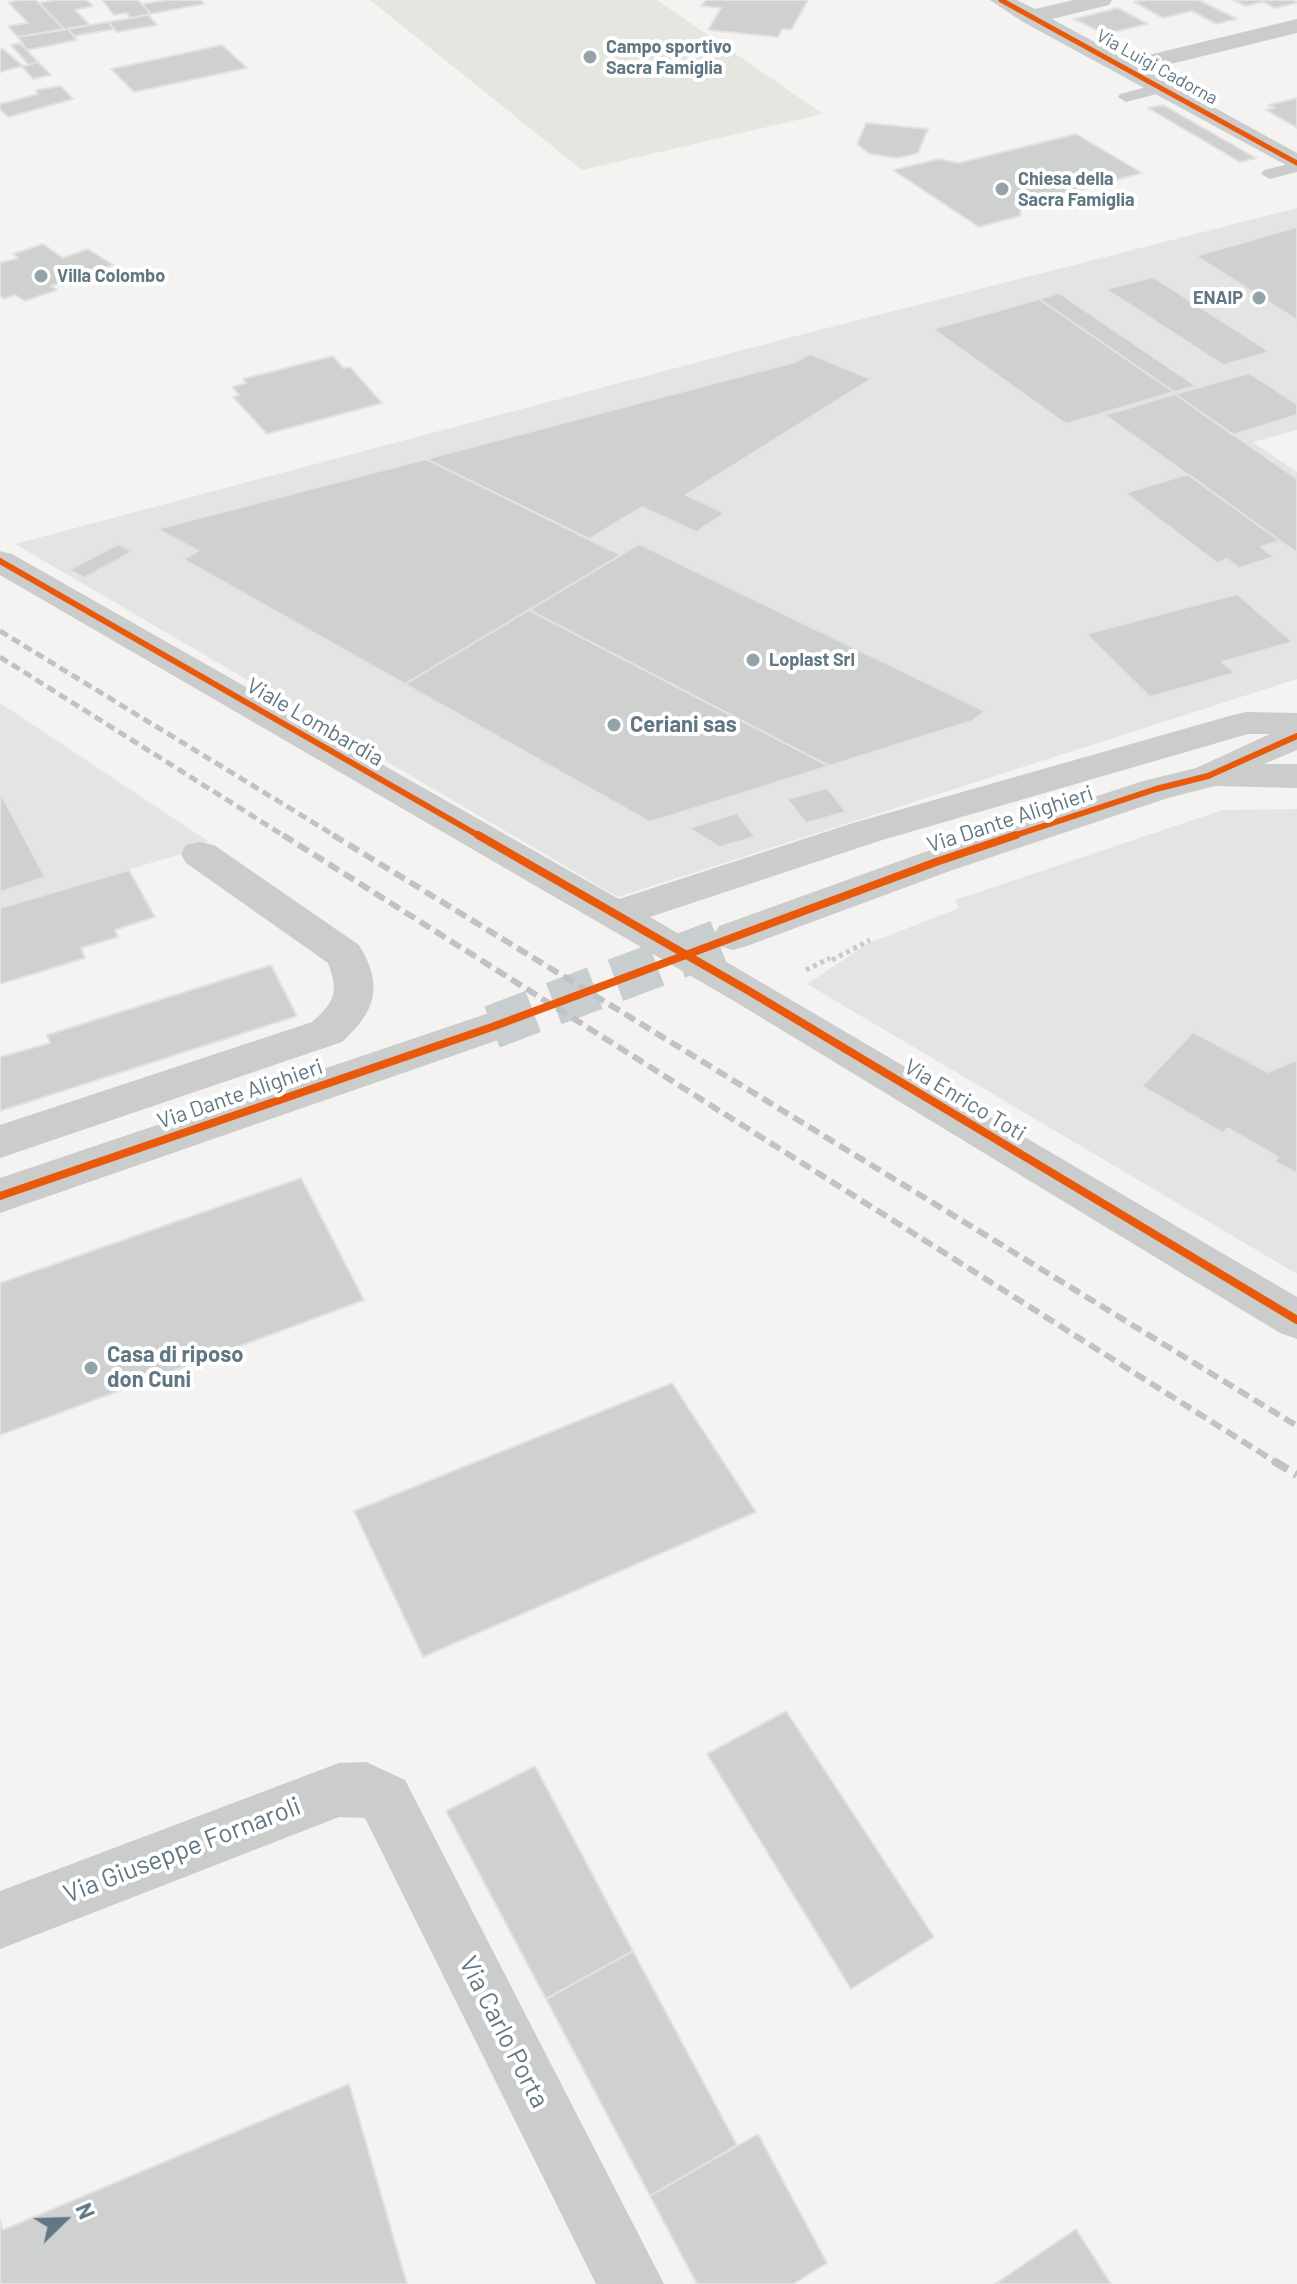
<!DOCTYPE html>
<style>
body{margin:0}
#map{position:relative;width:1297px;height:2284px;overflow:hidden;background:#f4f3f1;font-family:Barlow,sans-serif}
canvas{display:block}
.north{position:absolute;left:24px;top:2180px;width:80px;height:80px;-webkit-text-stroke:6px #fff;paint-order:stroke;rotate:67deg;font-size:22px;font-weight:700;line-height:32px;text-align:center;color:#617884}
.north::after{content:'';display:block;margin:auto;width:28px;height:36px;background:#617884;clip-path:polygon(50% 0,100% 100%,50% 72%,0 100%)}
</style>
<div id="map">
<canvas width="1297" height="2284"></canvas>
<div class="north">N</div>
</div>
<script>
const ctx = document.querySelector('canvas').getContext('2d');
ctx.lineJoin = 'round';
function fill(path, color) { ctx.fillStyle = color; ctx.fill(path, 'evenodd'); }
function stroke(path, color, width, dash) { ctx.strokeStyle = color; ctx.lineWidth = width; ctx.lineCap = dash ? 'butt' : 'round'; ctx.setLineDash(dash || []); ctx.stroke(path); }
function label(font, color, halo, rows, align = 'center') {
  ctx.font = font + ' Barlow,sans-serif'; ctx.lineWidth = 8; ctx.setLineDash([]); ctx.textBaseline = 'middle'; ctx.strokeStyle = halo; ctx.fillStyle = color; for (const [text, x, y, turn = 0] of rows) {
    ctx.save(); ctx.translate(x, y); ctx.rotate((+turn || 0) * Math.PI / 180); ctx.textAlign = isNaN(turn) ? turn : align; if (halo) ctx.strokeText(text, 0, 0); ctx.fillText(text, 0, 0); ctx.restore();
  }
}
const built = new Path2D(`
 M1297,208V430L1253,442L1297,472V679L618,897L15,544L792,337Z
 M0,703L208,841L175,856L0,907Z
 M1297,809V1274L807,984L867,944L959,908L955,900L1223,810Z`);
const green = new Path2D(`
 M370,0H657L823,114L582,170Z`);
const building = new Path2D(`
 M21,0H36L64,29L18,37L8,26L28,23L8,2Z
 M56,0H86L93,6L75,10L90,25L64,29L39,3Z
 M102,0H138L151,14L130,18L127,13L114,15Z
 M167,0H201L204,4L150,14L142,4Z
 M706,0H808L791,30L782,29L778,37L708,30L721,8L701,6Z
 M1145,0H1199L1237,19L1216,24L1192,11L1163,18L1134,2Z
 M1233,0H1294L1297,3L1275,8L1263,2L1246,6Z
 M1118,8L1148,24L1105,34L1074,19Z
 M148,15L157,25L117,32L108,22Z
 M108,22L114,29L74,36L68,29Z
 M68,29L77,40L27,50L18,37Z
 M20,43L38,62L29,65L11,45Z
 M222,45L247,68L134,92L111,69Z
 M0,49H3L23,66L0,72Z
 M38,62L51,75L33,79L22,67Z
 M61,86L73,99L9,117L0,110V104L38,94L36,90Z
 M1297,98V128L1266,110L1275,108L1268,105Z
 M1163,105L1256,158L1240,162L1148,108Z
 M866,123L928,129L918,153L898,158L870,154L857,144Z
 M1076,134L1142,173L1021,206L1020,216L979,227L893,170L939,159L958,163Z
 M1297,227V320L1196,256Z
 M43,244L63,258L88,249L113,265L51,286L57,290L25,301L15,295L4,299L0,295V263L18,258L13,254Z
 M1153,277L1270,352L1223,365L1106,289Z
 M1059,293L1196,386L1174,392L1039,299Z
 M1039,299L1174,392L1066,424L933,329Z
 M810,354L871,379L686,495L725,513L696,532L642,507L589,539L426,459L795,362Z
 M333,356L343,368L350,367L382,403L267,434L233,397L239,395L232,387L246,383L243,379Z
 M1249,373L1297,404V415L1233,435L1175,394Z
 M1175,394L1297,479V553L1105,415Z
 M426,459L621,555L405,684L183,559L198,551L157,529Z
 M1188,474L1280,541L1261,547L1274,557L1239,568L1227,559L1217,563L1125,493Z
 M118,544L132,552L84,578L69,570Z
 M639,544L985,711L972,721L829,766L529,610Z
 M1237,594L1293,642L1222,662L1235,673L1150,697L1086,634Z
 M529,610L829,766L650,822L405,684Z
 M827,788L846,812L806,823L787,799Z
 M0,792L45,877L0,892Z
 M737,813L755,837L720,847L689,828Z
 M129,870L155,917L115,930L118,937L81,948L85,958L0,984V908Z
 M271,965L297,1016L0,1111V1057L50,1043L47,1035Z
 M1193,1032L1268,1072L1297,1060V1173L1275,1162L1278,1157L1228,1128L1223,1133L1142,1086Z
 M301,1178L364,1300L0,1435V1283Z
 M672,1383L756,1512L423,1657L354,1511Z
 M786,1711L934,1937L851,1989L707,1754Z
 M535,1766L633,1951L546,1999L446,1811Z
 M633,1951L737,2145L650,2196L546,1999Z
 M349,2084L407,2284H0V2220L3,2230Z
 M758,2134L827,2263L793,2284H697L650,2196Z
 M1076,2229L1111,2284H995Z`);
const streetTunnel = new Path2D(`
 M492,1027L733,936`);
const path = new Path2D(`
 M832,960L870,940
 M806,970L830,958`);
const lane = new Path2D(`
 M1162,83L1168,85V91L1126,102L1118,97L1120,94Z
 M1297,162V172L1270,179L1261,174L1264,170Z`);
const street = new Path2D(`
 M990,0H1017L1035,9L1074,0H1112L1109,5L1052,19L1128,60L1297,19V33L1146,70L1297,153V171L1023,22Z
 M0,551L12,554L619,899L853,823L1233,715L1246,712L1297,713V750L1264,764H1297V788L1215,786L1168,798L950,871L747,946L733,950L719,946L713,936L719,926L922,853L1143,781L1196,768L1270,734H1248L879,841L650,917L1297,1297V1339L1280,1333L734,1001L0,575Z
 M200,842L214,845L359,945C384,986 376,1011 342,1042L0,1158V1125L312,1022C335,1002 339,992 328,963L186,863L181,854L186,845Z
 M492,1012L507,1017L513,1027L507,1037L0,1213V1178Z
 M366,1762L405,1780L664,2284H596L365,1818L339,1817L0,1949V1891L339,1763Z`);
const railFar2 = new Path2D(`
 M0,631L337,837
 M0,657L286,837`);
const railFar1 = new Path2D(`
 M283,835L1277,1463
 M333,835L1297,1426`);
const rail = new Path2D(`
 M1274,1461L1297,1475`);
const cyclewayFar2 = new Path2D(`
 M1001,0L1297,163`);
const cyclewayFar1 = new Path2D(`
 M0,561L481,837
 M1010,837L1156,789L1208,776L1297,736`);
const cycleway = new Path2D(`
 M478,835L749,991L1297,1320
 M0,1196L492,1027L936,862L1016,835`);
const markers = [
 [590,57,8,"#94a3aa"],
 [1002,189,8,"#94a3aa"],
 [41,276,8,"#94a3aa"],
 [1259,298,8,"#94a3aa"],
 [753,660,8,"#94a3aa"],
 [614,725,8,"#94a3aa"],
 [91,1368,8,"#94a3aa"]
];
const farPoinames = [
 ["Campo sportivo",606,47],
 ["Sacra Famiglia",606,68],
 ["Chiesa della",1018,179],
 ["Sacra Famiglia",1018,200],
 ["Villa Colombo",57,276],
 ["ENAIP",1243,298,"right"],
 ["Loplast Srl",769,660]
];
const farStreetnames = [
 ["Via Luigi Cadorna",1157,67,29]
];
const streetNames = [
 ["Viale Lombardia",315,722,30],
 ["Via Dante Alighieri",1010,819,-18],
 ["Via Dante Alighieri",240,1094,-19],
 ["Via Enrico Toti",965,1100,31]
];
const poiNames = [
 ["Ceriani sas",630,725],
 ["Casa di riposo",107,1355],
 ["don Cuni",107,1380]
];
const nearStreetnames = [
 ["Via Giuseppe Fornaroli",182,1850,-21],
 ["Via Carlo Porta",504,2032,63]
];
fill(built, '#e4e4e3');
fill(green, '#e4e6df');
fill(building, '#cfd0d0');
stroke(building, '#e2e2e1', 2);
stroke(streetTunnel, '#c8ced0', 44, [44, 22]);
stroke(path, '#c9cacb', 5, [4, 4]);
fill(lane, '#cbcccc');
fill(street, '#cbcccc');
stroke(railFar2, '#c0c2c3', 5, [9, 5]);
stroke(railFar1, '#c0c2c3', 6, [12, 6]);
stroke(rail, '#c0c2c3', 8, [16, 8]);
stroke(cyclewayFar2, '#e8590c', 5);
stroke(cyclewayFar1, '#e8590c', 6);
stroke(cycleway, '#e8590c', 8);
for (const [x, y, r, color] of markers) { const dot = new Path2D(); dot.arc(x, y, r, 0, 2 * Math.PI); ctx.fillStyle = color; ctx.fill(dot); stroke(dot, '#fff', 3); }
label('bold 18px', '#617884', '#fff', farPoinames, 'left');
label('18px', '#617884', '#fff', farStreetnames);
label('22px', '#617884', '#fff', streetNames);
label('bold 22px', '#617884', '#fff', poiNames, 'left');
label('26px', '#617884', '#fff', nearStreetnames);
</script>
